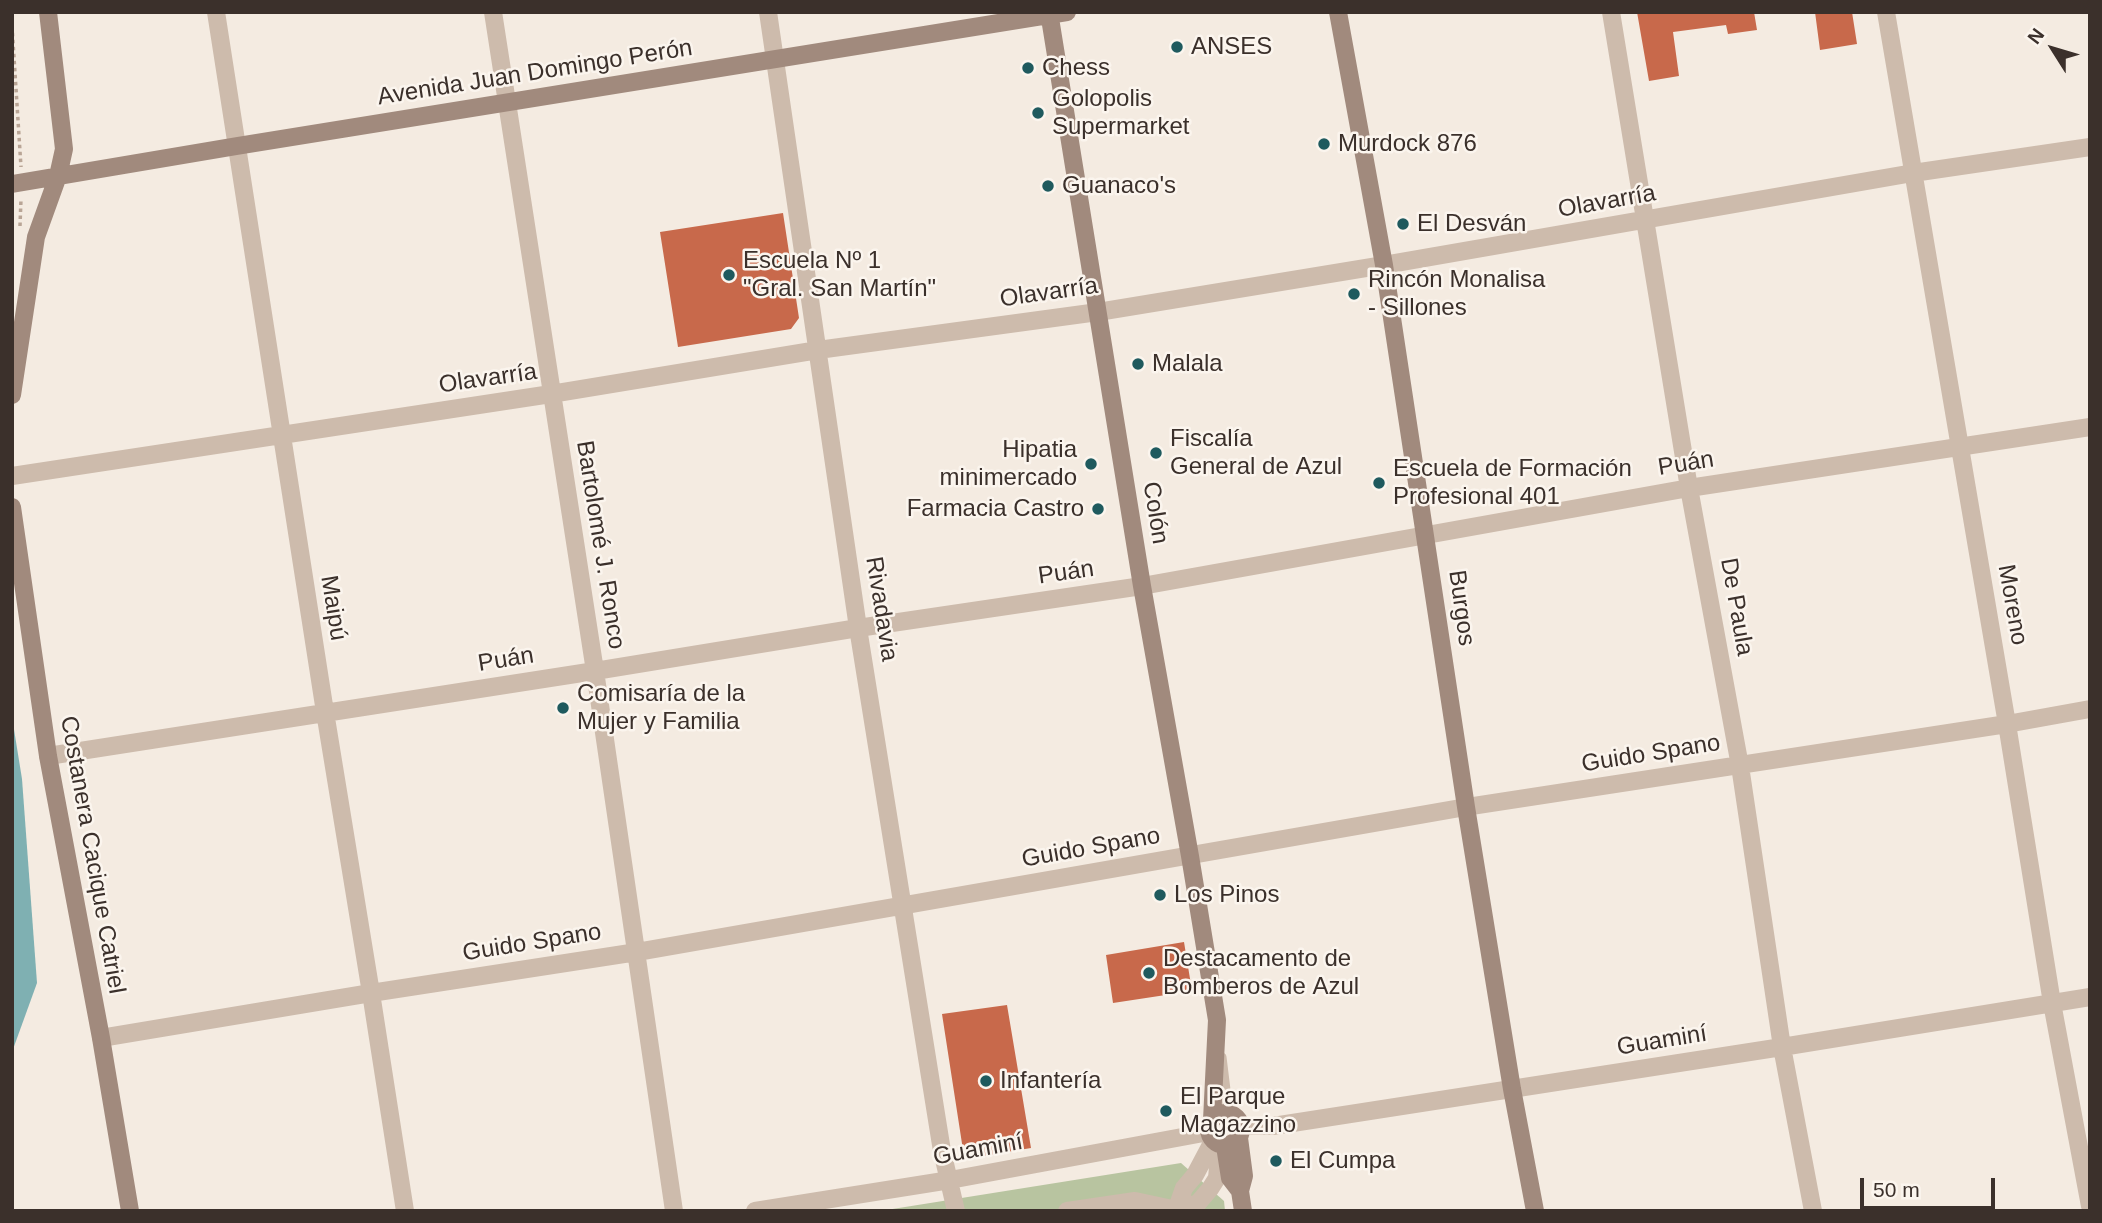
<!DOCTYPE html>
<meta charset="utf-8">
<style>
body{margin:0}
#map{position:relative;width:2102px;height:1223px;overflow:hidden;background:#f4ebe1;font-family:Arial,sans-serif}
canvas{display:block}
.frame{position:absolute;inset:0;border:14px solid #3b302b;pointer-events:none}
.north{position:absolute;left:2018px;top:14px;width:70px;height:70px;-webkit-text-stroke:5px #fbf5ee;paint-order:stroke;rotate:307deg;font-size:19px;font-weight:700;line-height:28px;text-align:center;color:#3b302b}
.north::after{content:'';display:block;margin:auto;width:24px;height:32px;background:#3b302b;clip-path:polygon(50% 0,100% 100%,50% 72%,0 100%)}
.scale{position:absolute;left:1860px;top:1178px;width:135px;height:32px;box-sizing:border-box;border:4px solid #3b302b;border-top:0;padding-left:9px;font-size:21px;line-height:24px;white-space:nowrap;color:#3b302b;-webkit-text-stroke:5px #fbf5ee;paint-order:stroke}
</style>
<div id="map">
<canvas width="2102" height="1223"></canvas>
<div class="frame"></div>
<div class="north">N</div>
<div class="scale">50 m</div>
</div>
<script>
const ctx = document.querySelector('canvas').getContext('2d');
ctx.lineJoin = 'round';
function fill(path, color) { ctx.fillStyle = color; ctx.fill(path, 'evenodd'); }
function stroke(path, color, width, dash) { ctx.strokeStyle = color; ctx.lineWidth = width; ctx.lineCap = dash ? 'butt' : 'round'; ctx.setLineDash(dash || []); ctx.stroke(path); }
function label(font, color, halo, rows, align = 'center') {
  ctx.font = font + ' Arial,sans-serif'; ctx.lineWidth = 5; ctx.setLineDash([]); ctx.textBaseline = 'middle'; ctx.strokeStyle = halo; ctx.fillStyle = color; for (const [text, x, y, turn = 0] of rows) {
    ctx.save(); ctx.translate(x, y); ctx.rotate((+turn || 0) * Math.PI / 180); ctx.textAlign = isNaN(turn) ? turn : align; if (halo) ctx.strokeText(text, 0, 0); ctx.fillText(text, 0, 0); ctx.restore();
  }
}
const green = new Path2D(`
 M1181,1163L1224,1201L1225,1211H880Z`);
const water = new Path2D(`
 M12,717L22,779L37,983L12,1052Z`);
const building = new Path2D(`
 M1637,12H1754L1757,30L1728,34L1726,25L1673,32L1679,76L1649,81Z
 M1815,12H1852L1857,44L1820,50Z
 M783,213L799,318L791,329L678,347L660,232Z
 M1184,942L1192,991L1113,1003L1106,955Z
 M1007,1005L1031,1148L971,1158L963,1150L942,1014Z`);
const path = new Path2D(`
 M12,26L21,167
 M20,226L21,199`);
const lane = new Path2D(`
 M1222,1057L1227,1098V1113`);
const street = new Path2D(`
 M216,12L325,712L371,993L405,1211
 M493,12L595,671L674,1211
 M768,12L858,628L942,1151L956,1211
 M1611,12L1689,488L1740,766L1782,1047L1813,1211
 M1886,12L2007,724L2052,1003L2090,1206
 M12,476L551,394L818,350L1098,312L1384,265L1913,173L2090,147
 M48,756L595,671L858,628L1142,586L1689,488L2090,427
 M101,1038L371,993L637,952L1466,807L2007,724L2090,709
 M1241,1126H1273L1782,1047L2090,997
 M755,1211L950,1180L1209,1132
 M1067,1211L1135,1201L1177,1210L1198,1203L1210,1189L1217,1178L1220,1145
 M1176,1211L1184,1188L1195,1175L1213,1141`);
const secondary = new Path2D(`
 M1049,12L1142,586L1190,856L1217,1020L1212,1120
 M1338,12L1384,265L1466,807L1512,1089L1535,1211
 M12,184L237,146L1067,12
 M12,395L36,237L58,176L64,149L48,12
 M12,507L48,756L101,1038L130,1211
 M1209 1129a16 16 0 1 1 32 0a16 16 0 1 1-32 0Z
 M1239,1138L1244,1176L1240,1191L1243,1211
 M1225,1146L1230,1178L1240,1191`);
const markers = [
 [1177,47,7,"#1f5a5e"],
 [1028,68,7,"#1f5a5e"],
 [1038,113,7,"#1f5a5e"],
 [1324,144,7,"#1f5a5e"],
 [1048,186,7,"#1f5a5e"],
 [1403,224,7,"#1f5a5e"],
 [729,275,7,"#1f5a5e"],
 [1354,294,7,"#1f5a5e"],
 [1138,364,7,"#1f5a5e"],
 [1156,453,7,"#1f5a5e"],
 [1091,464,7,"#1f5a5e"],
 [1379,483,7,"#1f5a5e"],
 [1098,509,7,"#1f5a5e"],
 [563,708,7,"#1f5a5e"],
 [1160,895,7,"#1f5a5e"],
 [1149,973,7,"#1f5a5e"],
 [986,1081,7,"#1f5a5e"],
 [1166,1111,7,"#1f5a5e"],
 [1276,1161,7,"#1f5a5e"]
];
const poiNames = [
 ["ANSES",1191,47],
 ["Chess",1042,68],
 ["Golopolis",1052,99],
 ["Supermarket",1052,127],
 ["Murdock 876",1338,144],
 ["Guanaco's",1062,186],
 ["El Desván",1417,224],
 ["Escuela Nº 1",743,261],
 ["\"Gral. San Martín\"",743,289],
 ["Rincón Monalisa",1368,280],
 ["- Sillones",1368,308],
 ["Malala",1152,364],
 ["Fiscalía",1170,439],
 ["General de Azul",1170,467],
 ["Hipatia",1077,450,"right"],
 ["minimercado",1077,478,"right"],
 ["Escuela de Formación",1393,469],
 ["Profesional 401",1393,497],
 ["Farmacia Castro",1084,509,"right"],
 ["Comisaría de la",577,694],
 ["Mujer y Familia",577,722],
 ["Los Pinos",1174,895],
 ["Destacamento de",1163,959],
 ["Bomberos de Azul",1163,987],
 ["Infantería",1000,1081],
 ["El Parque",1180,1097],
 ["Magazzino",1180,1125],
 ["El Cumpa",1290,1161]
];
const streetNames = [
 ["Avenida Juan Domingo Perón",535,73,-9],
 ["Olavarría",1607,202,-10],
 ["Olavarría",1049,293,-8],
 ["Olavarría",488,379,-8],
 ["Puán",1686,464,-9],
 ["Colón",1155,513,81],
 ["Bartolomé J. Ronco",600,545,81],
 ["Puán",1066,573,-8],
 ["Moreno",2012,605,80],
 ["De Paula",1736,607,80],
 ["Maipú",333,608,81],
 ["Burgos",1461,608,82],
 ["Rivadavia",881,609,81],
 ["Puán",506,660,-9],
 ["Guido Spano",1651,754,-9],
 ["Guido Spano",1091,848,-10],
 ["Costanera Cacique Catriel",92,855,80],
 ["Guido Spano",532,943,-9],
 ["Guaminí",1662,1041,-9],
 ["Guaminí",978,1150,-10]
];
fill(green, '#b8c4a0');
fill(water, '#7fb0b2');
fill(building, '#c8694b');
stroke(path, '#b9a596', 3.5, [3.5, 3.5]);
stroke(lane, '#cdbbac', 9);
stroke(street, '#cdbbac', 18);
stroke(secondary, '#a18a7d', 18);
for (const [x, y, r, color] of markers) { const dot = new Path2D(); dot.arc(x, y, r, 0, 2 * Math.PI); ctx.fillStyle = color; ctx.fill(dot); stroke(dot, '#fbf5ee', 2.5); }
label('24px', '#3b302b', '#fbf5ee', poiNames, 'left');
label('24px', '#3b302b', '#fbf5ee', streetNames);
</script>
